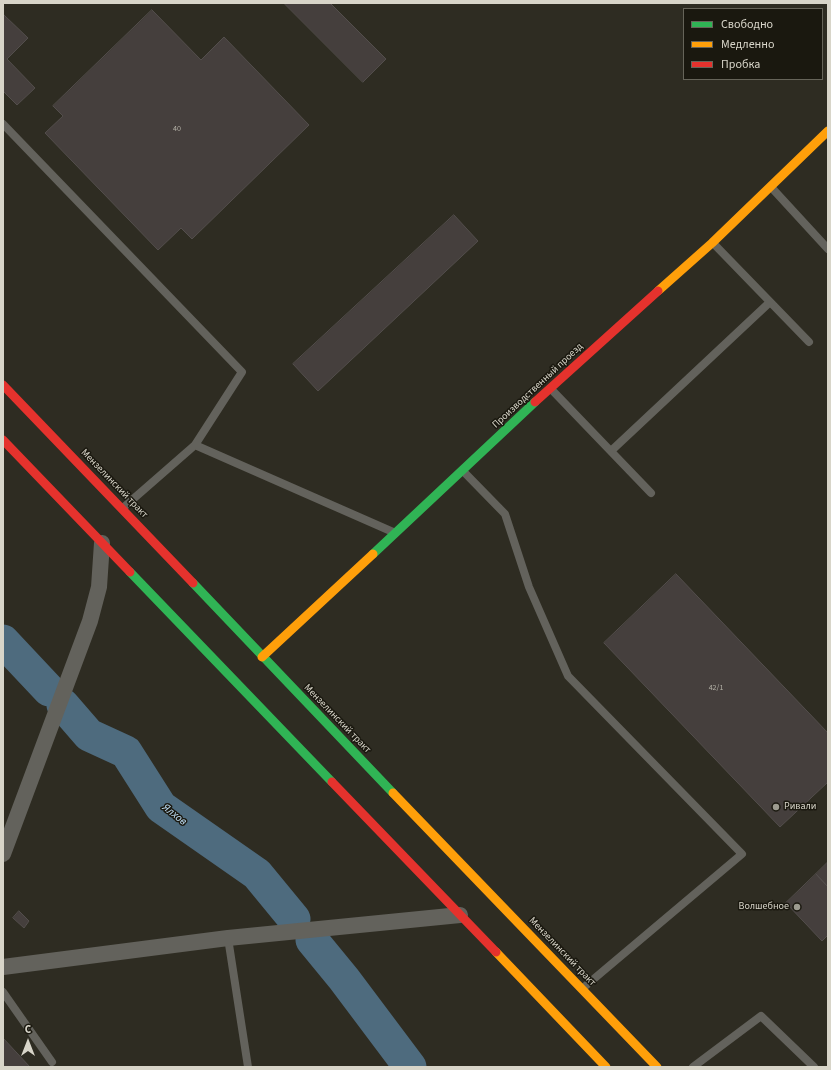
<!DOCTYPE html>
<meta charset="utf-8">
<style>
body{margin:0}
#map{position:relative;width:831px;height:1070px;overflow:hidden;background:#2e2c22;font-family:"Source Sans 3",sans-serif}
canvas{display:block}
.frame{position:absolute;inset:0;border:4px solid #d8d5c9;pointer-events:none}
.legend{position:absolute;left:683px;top:8px;width:140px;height:72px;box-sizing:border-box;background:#1a180f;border:1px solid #666459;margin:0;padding:5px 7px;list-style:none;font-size:12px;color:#d8d5c9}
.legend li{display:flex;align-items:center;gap:8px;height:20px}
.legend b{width:20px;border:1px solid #666459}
.north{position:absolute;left:8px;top:1022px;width:40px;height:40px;-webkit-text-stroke:3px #1a180f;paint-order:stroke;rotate:0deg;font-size:11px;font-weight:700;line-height:16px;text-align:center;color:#d8d5c9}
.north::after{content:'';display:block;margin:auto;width:14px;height:18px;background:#d8d5c9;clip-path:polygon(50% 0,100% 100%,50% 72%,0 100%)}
</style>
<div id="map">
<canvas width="831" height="1070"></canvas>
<div class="frame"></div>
<ul class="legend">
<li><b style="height:5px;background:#30b455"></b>Свободно</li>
<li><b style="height:5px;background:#ff9f0a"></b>Медленно</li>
<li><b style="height:5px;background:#e5322d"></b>Пробка</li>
</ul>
<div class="north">С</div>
</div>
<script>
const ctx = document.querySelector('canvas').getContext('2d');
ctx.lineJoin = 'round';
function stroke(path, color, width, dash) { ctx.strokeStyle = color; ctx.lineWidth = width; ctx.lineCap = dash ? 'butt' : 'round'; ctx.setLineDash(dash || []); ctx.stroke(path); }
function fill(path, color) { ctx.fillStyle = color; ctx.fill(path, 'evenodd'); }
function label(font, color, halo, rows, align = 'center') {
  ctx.font = font + ' "Source Sans 3",sans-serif'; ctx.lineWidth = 3; ctx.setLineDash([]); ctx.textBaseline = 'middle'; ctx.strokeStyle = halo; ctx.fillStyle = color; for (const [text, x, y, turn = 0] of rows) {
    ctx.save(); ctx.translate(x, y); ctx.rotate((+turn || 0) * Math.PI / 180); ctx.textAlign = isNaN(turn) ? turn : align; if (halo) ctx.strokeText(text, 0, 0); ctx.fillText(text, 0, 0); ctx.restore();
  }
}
const river = new Path2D(`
 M3,641L49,690
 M63,705L89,735L126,752L161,807L257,874L294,919
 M312,940L344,979L410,1067`);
const building = new Path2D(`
 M284,3H330L386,59L363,82Z
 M152,10L201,60L224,37L309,125L192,239L181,228L158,250L45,133L63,116L53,106Z
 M4,15L28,38L7,59L35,88L17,105L3,91V16Z
 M454,215L478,241L318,391L293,364Z
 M676,574L828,733V782L780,827L604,643Z
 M828,862V887L816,874Z
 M816,874L828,887V935L822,941L786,903Z
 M19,911L29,921L24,928L13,918Z
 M3,1038L30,1067H3Z`);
const lane = new Path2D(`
 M3,124L242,372L195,445L124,507
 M771,187L828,249
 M713,243L809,342
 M551,389L651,493
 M195,445L393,532
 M611,451L770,302
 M463,471L505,514L529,587L568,676L742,854L583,988
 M228,938L248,1067
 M3,992L52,1062
 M693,1067L761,1016L814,1067`);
const street = new Path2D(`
 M3,854L90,621L99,587L102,543
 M3,967L228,938L460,915`);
const fast = new Path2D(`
 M373,554L535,402
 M130,572L332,782
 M193,583L393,793`);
const slow = new Path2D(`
 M658,291L712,243L828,131
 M262,657L373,554
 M393,793L657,1067
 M496,952L606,1067`);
const jam = new Path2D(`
 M3,385L193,583
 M535,402L658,291
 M3,440L130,572
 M332,782L496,952`);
const markers = [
 [776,807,4,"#9c9a8f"],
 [797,907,4,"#9c9a8f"]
];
const numberNames = [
 ["40",177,129],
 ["42/1",716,688]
];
const streetNames = [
 ["Производственный проезд",538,386,-43],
 ["Мензелинский тракт",114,484,46],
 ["Мензелинский тракт",337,719,46],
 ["Мензелинский тракт",562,952,46]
];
const poiNames = [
 ["Ривали",784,807],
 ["Волшебное",789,907,"right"]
];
const waterNames = [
 ["Ялхов",174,815,38]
];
stroke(river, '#4e6b7e', 33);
fill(building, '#453f3d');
stroke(building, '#534e4c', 1);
stroke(lane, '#63625c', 8);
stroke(street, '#63625c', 16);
stroke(fast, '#30b455', 9);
stroke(slow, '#ff9f0a', 9);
stroke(jam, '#e5322d', 9);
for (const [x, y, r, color] of markers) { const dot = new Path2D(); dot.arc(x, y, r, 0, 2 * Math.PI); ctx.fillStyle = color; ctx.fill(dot); stroke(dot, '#1a180f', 1.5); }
label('8px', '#b3b0a6', null, numberNames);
label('10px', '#d8d5c9', '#1a180f', streetNames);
label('10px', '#d8d5c9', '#1a180f', poiNames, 'left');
label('italic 11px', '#c0e1f9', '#1a180f', waterNames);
</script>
